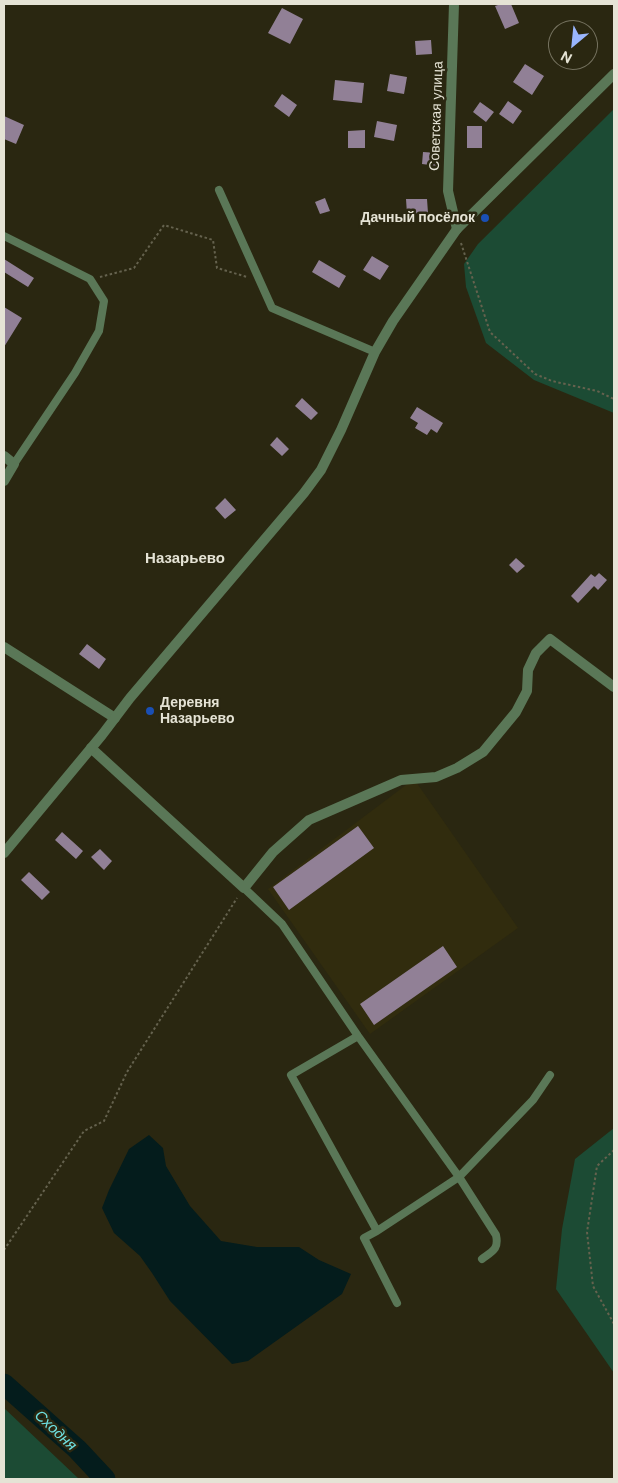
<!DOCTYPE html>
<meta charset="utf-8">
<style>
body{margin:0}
#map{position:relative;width:618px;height:1483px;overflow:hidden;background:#2a2711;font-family:"DM Sans",sans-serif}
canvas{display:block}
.frame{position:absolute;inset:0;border:5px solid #e5e3d5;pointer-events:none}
.north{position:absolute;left:548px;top:20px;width:50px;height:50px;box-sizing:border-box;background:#2a2711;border:1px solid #75725f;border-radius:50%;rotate:208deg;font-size:14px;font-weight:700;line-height:20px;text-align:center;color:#e5e3d5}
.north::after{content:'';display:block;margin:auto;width:18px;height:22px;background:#99b5fd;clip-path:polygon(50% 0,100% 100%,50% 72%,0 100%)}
</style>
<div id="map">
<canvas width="618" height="1483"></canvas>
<div class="frame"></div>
<div class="north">N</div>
</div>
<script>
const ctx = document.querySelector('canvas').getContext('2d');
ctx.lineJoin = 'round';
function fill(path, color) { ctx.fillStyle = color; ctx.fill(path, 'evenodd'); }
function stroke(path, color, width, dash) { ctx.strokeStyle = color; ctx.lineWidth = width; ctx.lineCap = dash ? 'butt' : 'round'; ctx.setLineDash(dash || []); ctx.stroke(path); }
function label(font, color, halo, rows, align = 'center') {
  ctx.font = font + ' "DM Sans",sans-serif'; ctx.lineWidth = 5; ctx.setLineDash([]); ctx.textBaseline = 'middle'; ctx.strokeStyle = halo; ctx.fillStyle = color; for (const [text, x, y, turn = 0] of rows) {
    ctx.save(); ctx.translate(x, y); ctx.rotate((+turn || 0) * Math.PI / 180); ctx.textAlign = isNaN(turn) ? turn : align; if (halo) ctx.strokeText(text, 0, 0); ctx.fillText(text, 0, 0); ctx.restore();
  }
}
const built = new Path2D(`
 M414,779L518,928L370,1034L268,889Z`);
const green = new Path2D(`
 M614,109V413L534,380L486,343L466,287L464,264L478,244Z
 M614,1128V1373L556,1289L562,1229L575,1159Z
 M4,1408L79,1479H4Z`);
const water = new Path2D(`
 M149,1135L163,1148L166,1166L190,1206L221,1241L257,1247H299L319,1260L351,1274L342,1294L248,1361L232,1364L170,1301L152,1273L140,1256L114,1233L102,1208L109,1190L129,1149Z`);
const river = new Path2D(`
 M4,1384L77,1449L105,1479`);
const building = new Path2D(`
 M501,4H511L519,23L505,29L495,6Z
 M282,8L303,19L290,44L268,33Z
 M431,40L432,54L416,55L415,41Z
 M525,64L544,76L532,95L513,82Z
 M390,74L407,77L404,94L387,91Z
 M335,80L364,83L362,103L333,100Z
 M282,94L297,105L289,117L274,106Z
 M508,101L522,111L513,124L499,114Z
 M480,102L494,112L486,122L473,112Z
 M4,116L24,125L16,144L4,139Z
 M377,121L397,125L394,141L374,137Z
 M467,126H482V148H467Z
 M365,130V148H348V131Z
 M423,152L438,153V166L422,164Z
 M325,198L330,211L320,214L315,202Z
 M406,199H427L428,213L407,214Z
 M372,256L389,266L380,280L363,270Z
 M4,259L34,278L28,287L4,272Z
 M319,260L346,276L339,288L312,272Z
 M4,307L22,318L4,347Z
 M302,398L318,413L311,420L295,406Z
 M417,407L443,423L437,433L431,429L427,435L415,428L418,423L410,418Z
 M277,437L289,449L282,456L270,445Z
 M225,498L236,510L225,519L215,508Z
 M516,558L525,566L517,573L509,565Z
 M599,573L607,580L598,590L594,586L578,603L571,596L591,574L595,577Z
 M87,644L106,659L99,669L79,654Z
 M358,826L374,848L289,910L273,887Z
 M62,832L83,851L76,859L55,840Z
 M100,849L112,861L104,870L91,857Z
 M29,872L50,892L42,900L21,880Z
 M443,946L457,967L374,1025L360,1004Z`);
const path = new Path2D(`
 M461,243L490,332L535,374L552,381L597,391L614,399
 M100,277L134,268L164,225L213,240L217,268L247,277
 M614,1150L597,1166L587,1232L593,1286L614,1324
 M4,1250L84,1131L104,1121L127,1072L237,898`);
const service = new Path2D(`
 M219,190L272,308L375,352
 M4,236L90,279L104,301L99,331L75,373L14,464
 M244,888L282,924L358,1036L459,1177L377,1231L291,1075L358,1036
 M377,1231L364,1238L397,1303
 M482,1259C493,1251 499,1249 496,1235L459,1177L533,1100L550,1075`);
const minor = new Path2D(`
 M454,4L448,191L457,229
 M4,456L14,464L4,481
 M4,647L115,718
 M91,748L244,888L273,852L309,820L401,780L436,777L457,768L483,752L516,712L527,691L528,670L536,653L550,639L614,687`);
const tertiary = new Path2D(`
 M4,853L102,735L130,698L304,493L321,470L341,430L375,352L393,321L457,229L614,74`);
const markers = [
 [485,218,5,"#1a4fb4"],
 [150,711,5,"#1a4fb4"]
];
const streetNames = [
 ["Советская улица",437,116,-88]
];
const poiNames = [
 ["Дачный посёлок",475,218],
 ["Деревня",160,703,"left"],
 ["Назарьево",160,719,"left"]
];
const neighbourhoodNames = [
 ["Назарьево",185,559]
];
const waterNames = [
 ["Сходня",55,1431,43]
];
fill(built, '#312c0e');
fill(green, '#1c4b34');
fill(water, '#041c1c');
stroke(river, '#041c1c', 21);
fill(building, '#918096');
stroke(path, '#65624e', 2, [2.5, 2.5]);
stroke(service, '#5a7757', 8);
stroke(minor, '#5a7757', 10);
stroke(tertiary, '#5a7757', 10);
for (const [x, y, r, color] of markers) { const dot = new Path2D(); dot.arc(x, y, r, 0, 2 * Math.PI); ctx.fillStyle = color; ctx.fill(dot); stroke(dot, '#2a2711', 2); }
label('14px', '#e5e3d5', '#2a2711', streetNames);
label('bold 14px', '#e5e3d5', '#2a2711', poiNames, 'right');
label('bold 15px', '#e5e3d5', '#2a2711', neighbourhoodNames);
label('italic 15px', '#6ee1e3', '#2a2711', waterNames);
</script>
